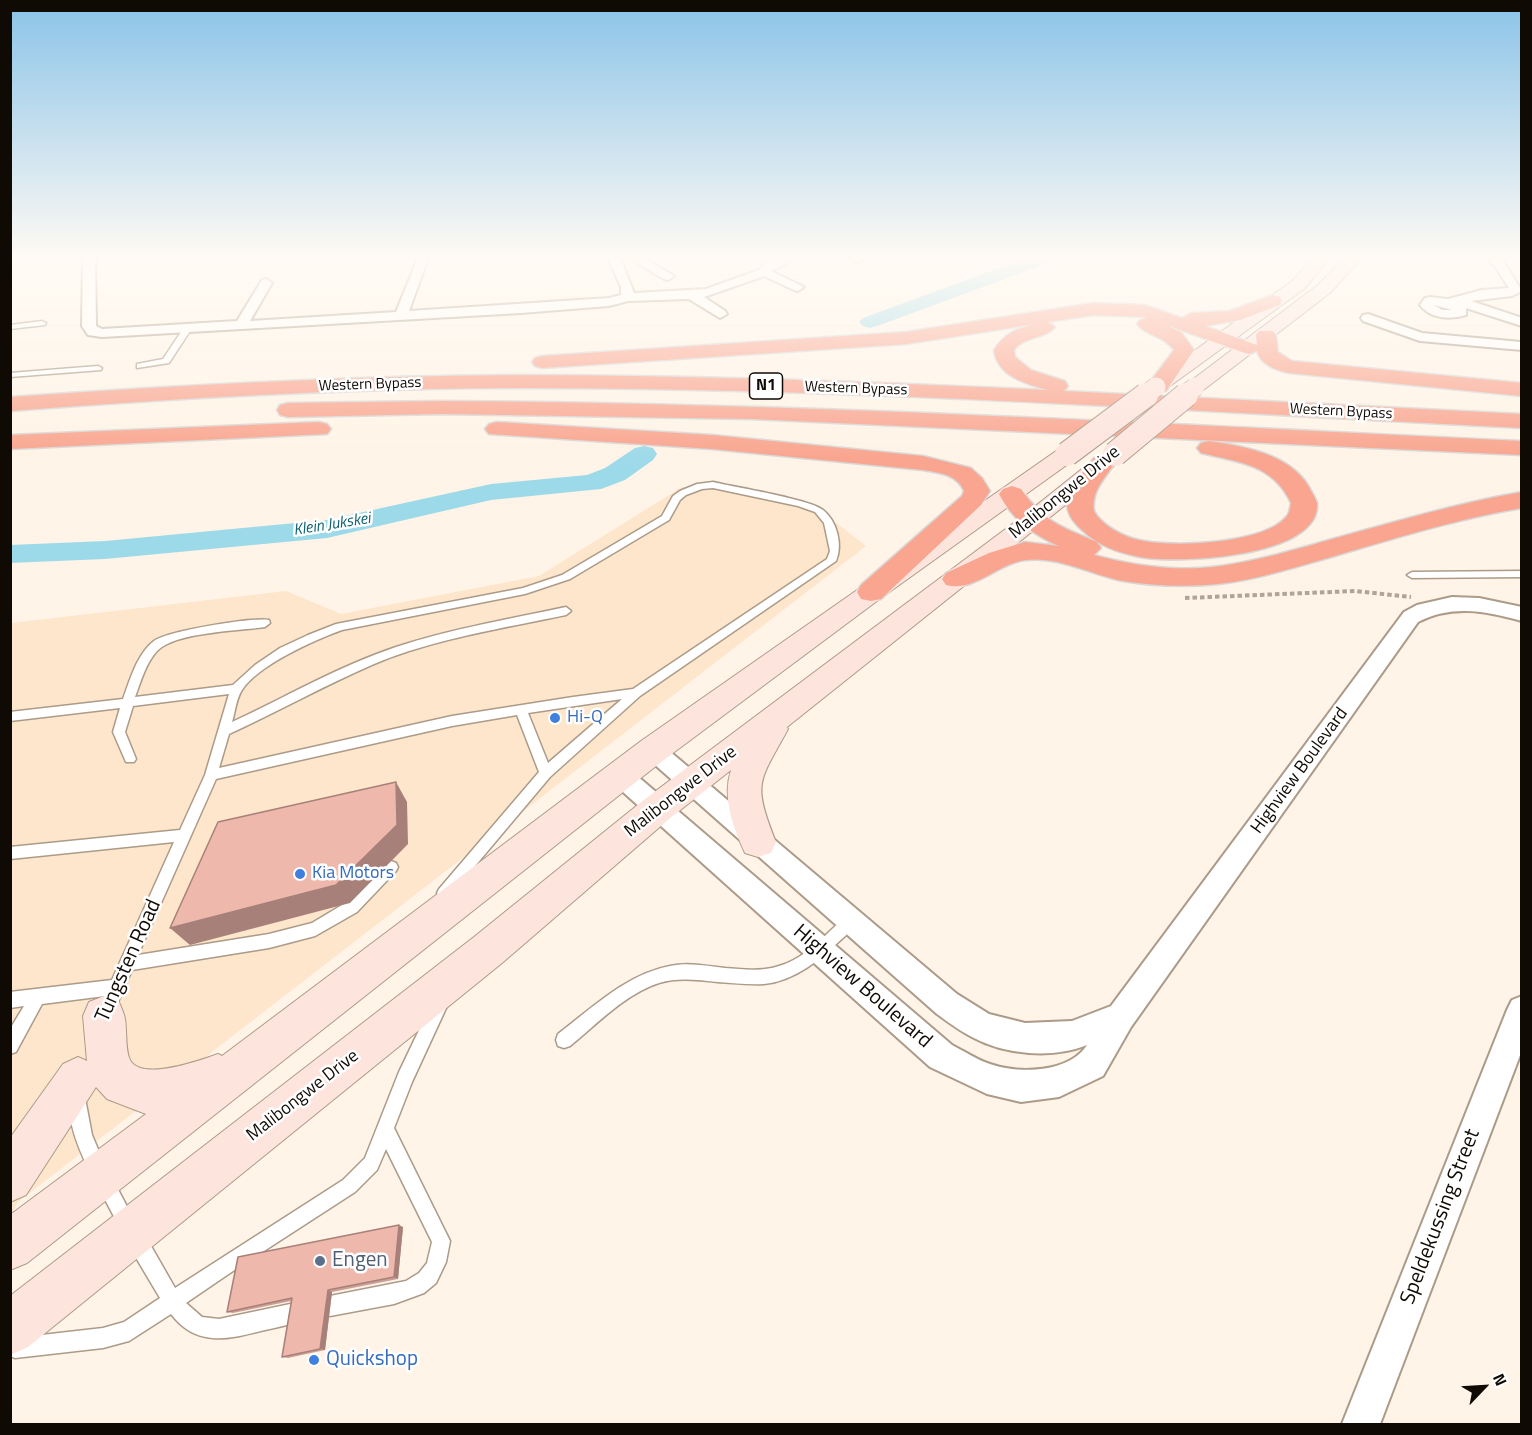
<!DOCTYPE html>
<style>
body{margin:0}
#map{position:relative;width:1532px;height:1435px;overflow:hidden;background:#fff4e7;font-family:"Titillium Web",sans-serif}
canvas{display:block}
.frame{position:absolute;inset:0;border:12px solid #100a05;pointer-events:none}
.north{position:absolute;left:1454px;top:1357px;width:60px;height:60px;-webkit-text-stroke:4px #fff;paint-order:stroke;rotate:65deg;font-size:16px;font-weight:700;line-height:24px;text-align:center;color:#100a05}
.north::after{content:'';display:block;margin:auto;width:21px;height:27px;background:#100a05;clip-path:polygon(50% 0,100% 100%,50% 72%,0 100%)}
</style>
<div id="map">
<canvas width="1532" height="1435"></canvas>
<div class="frame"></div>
<div class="north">N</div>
</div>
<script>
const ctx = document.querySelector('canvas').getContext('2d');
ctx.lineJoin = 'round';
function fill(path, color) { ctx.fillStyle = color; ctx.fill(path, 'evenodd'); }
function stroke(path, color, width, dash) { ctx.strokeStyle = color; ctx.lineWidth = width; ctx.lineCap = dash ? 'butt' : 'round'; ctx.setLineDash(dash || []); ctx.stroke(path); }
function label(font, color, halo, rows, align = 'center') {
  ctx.font = font + ' "Titillium Web",sans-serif'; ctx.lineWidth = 5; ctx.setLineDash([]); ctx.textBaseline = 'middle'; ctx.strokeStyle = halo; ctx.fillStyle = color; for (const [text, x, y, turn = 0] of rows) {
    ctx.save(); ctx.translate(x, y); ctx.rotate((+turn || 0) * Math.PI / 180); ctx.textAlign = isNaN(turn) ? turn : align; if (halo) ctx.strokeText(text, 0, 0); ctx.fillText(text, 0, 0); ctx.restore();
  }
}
const built = new Path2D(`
 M682,487H718L821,511L866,546L18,1202L11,1215V623L286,591L341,614L539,576Z`);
const river = new Path2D(`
 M1026,258H1053L1051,262L877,326L870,328L863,326L859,322L863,318Z
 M644,446L653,448L657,454L653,460L625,480L601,489L491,500L327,538L105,559L10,563V545L105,541L327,520L491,484L587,475L605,468L635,448Z`);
const path = new Path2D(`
 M1185,598L1355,591L1411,597`);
const lane = new Path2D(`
 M42,321L46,323L45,325L10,329V325Z
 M185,326L192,328L169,363L137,368V364L163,359Z
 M98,366L102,368L101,370L10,377V373Z
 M713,482C733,487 810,499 823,510C837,521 843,545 836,561L640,696L550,777L449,897L444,899L439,897L437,893L439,889L539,772L517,715L452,726L216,779L138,955L269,934L312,923L347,902L386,863L391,861L396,863L398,867L396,871L357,912L315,936L269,948L132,970L111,1018L105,1021L99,1018L97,1013L105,996L42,1004L16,1052L10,1054V1029L24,1006L10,1008V992L112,980L174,842L10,859V847L180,830L205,775L229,694L133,706L125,732L136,759L134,762H126L113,732L120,708L10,721V712L123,699C130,680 137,654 154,641C167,631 253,617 269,620L270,623L265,627C239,631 175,632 157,651C146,663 141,681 135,697L233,685L255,665L280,648L308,635L336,624L523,588L562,575L662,516L673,496L680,491L697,484ZM713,488L798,506L815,512L824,523L830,551L827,559L633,689L573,697L452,716L219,768L229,734C277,712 325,685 374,664C433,639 504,628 566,615L571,611L566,607C509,619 451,629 396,647C339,666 286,697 232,722C235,713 236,699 242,690C257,666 314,640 342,630L525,594L570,579L669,520L680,500L686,495L702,489ZM622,699L548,763L528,713Z
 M1522,571V577L1412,578L1407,575L1412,572Z
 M850,915L855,917L857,922L855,927C828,951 802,980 764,984C749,985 733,983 718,982C698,980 679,977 659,983C625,994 597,1024 570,1046L564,1048L558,1046L556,1040L558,1034C592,1008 627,974 670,966C688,962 707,966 725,968C743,969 762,972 779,966C805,959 826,934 845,917Z
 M439,998L445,1001L447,1006L412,1082L394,1128L450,1241L446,1262L436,1283L424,1293L394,1304L330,1316L323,1313L320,1306L323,1299L330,1296L406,1281L419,1273L427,1263L432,1242L386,1149L377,1170L355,1192L230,1273L186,1303L202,1317L219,1319L295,1303L302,1306L305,1313L302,1320C290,1325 278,1327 265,1330C229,1339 197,1348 171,1314L129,1341L103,1348L15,1358L10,1356V1340L15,1338L103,1328L124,1322L160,1298L129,1246L127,1239L129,1232L136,1230L143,1232L175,1288L343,1180L365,1158L399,1072L433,1001Z
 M78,1091L84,1093L92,1135L106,1168L103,1174L97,1177L91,1174C81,1154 63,1115 72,1093Z
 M106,1175L112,1178L133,1218L136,1224L133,1230L127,1233L121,1230L100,1190L97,1184L100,1178Z`);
const street = new Path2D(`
 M83,258H95L96,326L102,329L237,321L262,280L266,279L272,283L250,321L396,312L418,258H425L427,261L409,311L609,298L621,295V287L608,258H620L634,293L706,289L759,270C767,258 784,258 797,258L771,271L804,287L798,291L794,290L764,276L704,297L725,311L727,314L720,318L689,299L628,301L609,306L521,313L102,337L88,335L82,326Z
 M629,258H644L674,276L668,280L664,279Z
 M850,258H863L864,259L858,263Z
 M1485,258H1499L1503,261L1522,291L1512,296L1471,301L1522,318V326L1466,308V315C1449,320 1431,319 1420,305L1425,298L1430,297L1448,299L1482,290L1509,288L1495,266ZM1434,305L1452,310H1442Z
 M1368,314L1422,333L1521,342L1522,350L1420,341L1363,321L1361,318L1363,315Z
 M1452,597L1479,598L1522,607V621C1486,611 1452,604 1418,622L1131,1027L1103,1076L1059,1097L1021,1102L987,1094L930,1067L613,783L609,776L613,769L621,766L629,769L952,1045C964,1051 977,1060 990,1064C1019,1074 1069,1073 1087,1045C1053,1059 1005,1055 972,1037C960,1031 948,1022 937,1014L645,756L641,750L645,744L653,741L661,744L957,994L989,1014L1025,1023L1072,1021L1111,1006L1404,612L1417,605Z
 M1522,996V1050L1380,1424H1342L1507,1010L1512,1000Z`);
const secondary = new Path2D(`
 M1313,258H1330L1304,289L1163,391L1156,393L1149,391L1146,387L1149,383L1292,281Z
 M1344,258H1362L1330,293L1202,391L1195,393L1188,391L1185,387L1188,383L1318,285Z
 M1067,447L1075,449L1078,454L1075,459L881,598L665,759L27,1263L10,1270V1215L146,1114L107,1099L96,1087L26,1195L10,1202V1138L63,1064L78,1057L87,1061L83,1016L89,1002L104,996L119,1002C121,1007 124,1013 125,1019C127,1031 125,1050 130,1060C142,1082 201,1060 218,1054L222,1056L641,741L1059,449Z
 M1105,455L1113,457L1117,462L1113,467L787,727L788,729C759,783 752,781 776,842L771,853L758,857L745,853C733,827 722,798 731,770L669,819L502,963L28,1347L10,1355V1296L474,937L645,799L1023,516L1097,457Z`);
const highway = new Path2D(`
 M1273,295L1280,297L1282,301L1280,305L1240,320L1205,326L1257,345L1256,335L1259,331H1273L1276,335L1278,352L1292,361L1522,383V396L1289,373C1276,370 1261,365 1257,351L1249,354L1242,352L1164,324L1181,332L1194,350L1166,391L1158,392L1150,391L1147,386L1174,350C1163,335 1146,336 1137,324L1140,320L1147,318L1143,317L1093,315L1048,322L1055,327C1046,339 1024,336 1014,350L1015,357L1031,370L1065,381L1068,386L1064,391L1522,414V428C1188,411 854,388 519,388C349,388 180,398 10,411V397C179,385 347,376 516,375C693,375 870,382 1048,390C1026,384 997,376 994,350C1006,332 1015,330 1035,324L906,344L542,368L535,366L532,362L535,358L542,356L906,332L1093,303L1145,305L1182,318L1191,313L1229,311Z
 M442,401C802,403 1162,424 1522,441V455L751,419L442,414L288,417L280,415L277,410L280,405L288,403Z
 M319,422L327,424L331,429L327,434L10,449V435Z
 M497,422L712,435L923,456L971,468L982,478L990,491L981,505L881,599L871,601L861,599L857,592L861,585L962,496L964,491C957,474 939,473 923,470L712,449L489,434L485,429L489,424Z
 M1209,441C1243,446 1290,454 1309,487C1311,491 1316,499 1317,503C1322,558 1174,564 1140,557C1118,553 1099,546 1083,531C1075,524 1067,515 1067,504C1068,487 1085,471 1094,458L1103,456L1112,458L1115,463C1105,478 1091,491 1094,511C1101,525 1124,537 1139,540C1172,548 1265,544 1287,516C1290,512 1290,507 1291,503C1273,464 1238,462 1201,453L1197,448L1201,443Z
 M1012,486L1021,489C1044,522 1061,527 1097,542L1101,548L1094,555C1134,566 1179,572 1221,566C1260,560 1298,549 1336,538C1398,521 1458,503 1522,492V508C1456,519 1393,539 1328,558C1293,568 1255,580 1218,584C1188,587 1153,586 1123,581C1092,575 1059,556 1026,560C998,563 974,593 946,585L942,579L946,573L989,553L1025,542L1059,546C1032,534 1013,520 999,494L1003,489Z`);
const secondaryBridgeFar1 = new Path2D(`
 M1144,396L1156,387
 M1184,396L1195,387`);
const secondaryBridge = new Path2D(`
 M1067,454L1146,395
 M1115,454L1186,395`);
const wall = new Path2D(`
 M403,1227L398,1279L332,1292L325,1350L288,1358L282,1357L291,1301L233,1313L227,1312Z`);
const shadedWall = new Path2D(`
 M396,782L407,802L408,844L350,903L190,945L170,928Z
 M399,1225L403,1227L398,1279L394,1277Z
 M328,1290L332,1292L325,1350L320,1349Z`);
const building = new Path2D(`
 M396,782L397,825L336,885L170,928L218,822Z
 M399,1225L394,1277L328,1290L320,1349L282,1357L292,1298L227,1312L238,1257Z`);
const markers = [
 [555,718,6,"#3f7fe0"],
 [300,874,6,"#3f7fe0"],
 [320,1261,6,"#5c6f8a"],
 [314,1360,6,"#3f7fe0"]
];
const farStreetnames = [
 ["Western Bypass",370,385,-2],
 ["Western Bypass",856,389,2],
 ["Western Bypass",1341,412,3]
];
const shields = [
 [766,386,33]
];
const shieldNames = [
 ["N1",766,386]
];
const farWaternames = [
 ["Klein Jukskei",332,525,-9]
];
const streetNames = [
 ["Malibongwe Drive",1065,493,-39],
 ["Highview Boulevard",1300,771,-54],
 ["Malibongwe Drive",681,792,-38],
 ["Malibongwe Drive",303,1096,-38]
];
const shopNames = [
 ["Hi-Q",567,718],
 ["Kia Motors",312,874]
];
const nearStreetnames = [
 ["Tungsten Road",129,961,-66],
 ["Highview Boulevard",862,987,41],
 ["Speldekussing Street",1441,1217,-69]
];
const nearServicenames = [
 ["Engen",332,1261]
];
const nearShopnames = [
 ["Quickshop",326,1360]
];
fill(built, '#fde6cb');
fill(river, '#9ddae9');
stroke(lane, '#ac9b88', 3);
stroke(street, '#ac9b88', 4);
stroke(secondary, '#ac9b88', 2);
stroke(highway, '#d9d8d7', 3);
stroke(path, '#aea49a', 4, [4.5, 3]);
fill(lane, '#fff');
fill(street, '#fff');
fill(secondary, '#fde4dd');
fill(highway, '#f9a58f');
stroke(secondaryBridgeFar1, '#ac9b88', 20, []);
stroke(secondaryBridge, '#ac9b88', 26, []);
stroke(secondaryBridgeFar1, '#fde4dd', 19);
stroke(secondaryBridge, '#fde4dd', 24);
fill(wall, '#ce9e95');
fill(shadedWall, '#a78179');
fill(building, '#efb8ad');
stroke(building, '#a78179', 1.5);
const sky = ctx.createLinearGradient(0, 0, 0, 459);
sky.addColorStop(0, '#8ac3e8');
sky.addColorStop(0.56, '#fffaf4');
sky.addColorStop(1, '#fffaf400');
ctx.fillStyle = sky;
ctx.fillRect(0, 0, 1532, 459);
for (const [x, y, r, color] of markers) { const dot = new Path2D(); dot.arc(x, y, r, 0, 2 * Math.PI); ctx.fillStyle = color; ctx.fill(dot); stroke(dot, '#fff', 2); }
label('15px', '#100a05', '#fff', farStreetnames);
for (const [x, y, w] of shields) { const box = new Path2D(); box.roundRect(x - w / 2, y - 13, w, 26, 4.5); ctx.fillStyle = '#fff'; ctx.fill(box); stroke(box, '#100a05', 1.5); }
label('bold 16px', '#100a05', null, shieldNames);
label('italic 16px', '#0e6272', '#fff', farWaternames);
label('18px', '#100a05', '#fff', streetNames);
label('18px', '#366cbe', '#fff', shopNames, 'left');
label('21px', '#100a05', '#fff', nearStreetnames);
label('21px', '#4e5e75', '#fff', nearServicenames, 'left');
label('21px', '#366cbe', '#fff', nearShopnames, 'left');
</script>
